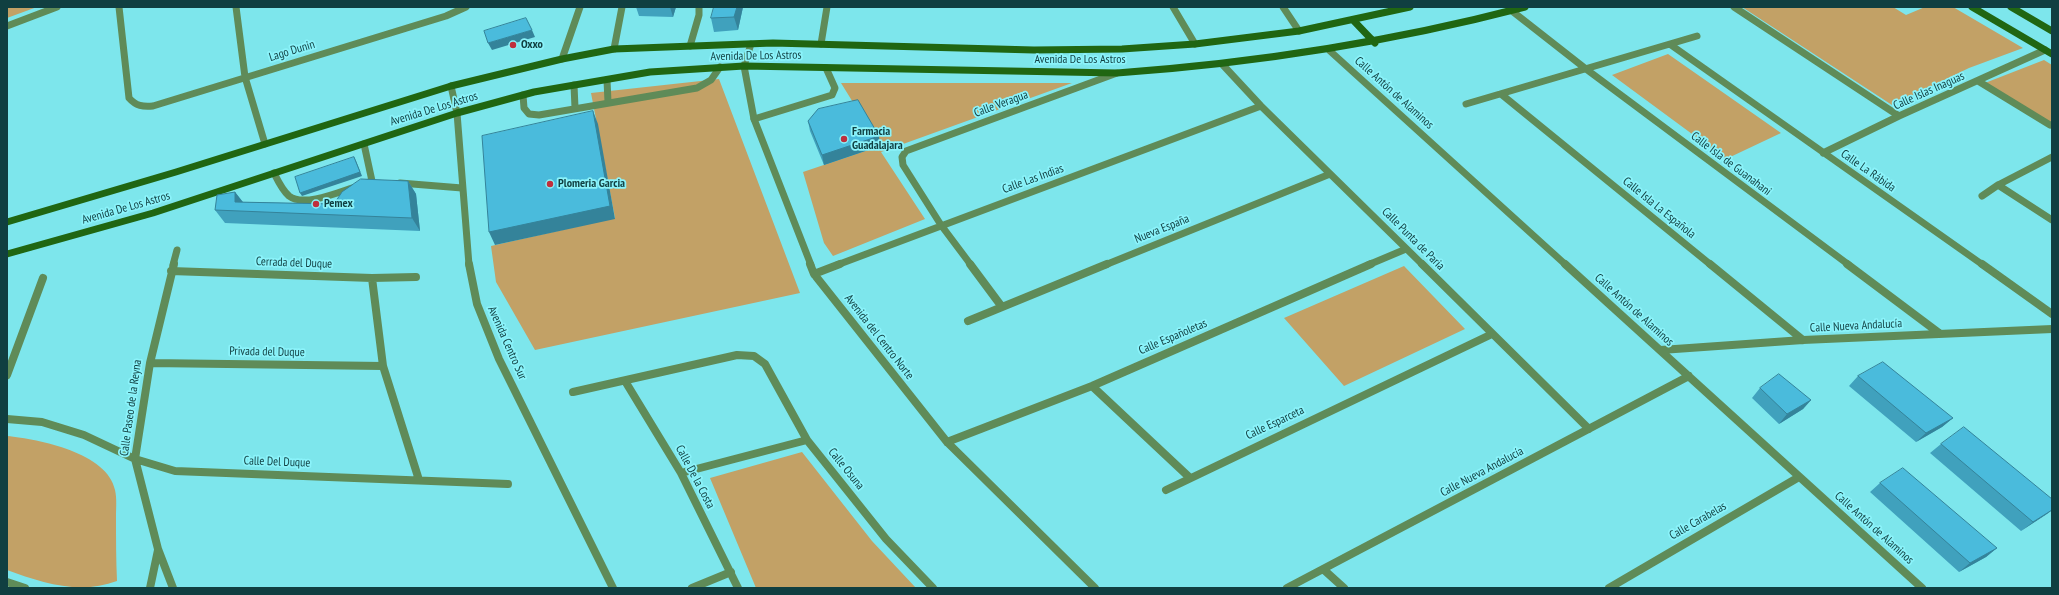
<!DOCTYPE html>
<meta charset="utf-8">
<style>
body{margin:0}
#map{position:relative;width:2059px;height:595px;overflow:hidden;background:#7de6ec;font-family:"PT Sans Narrow",sans-serif}
canvas{display:block}
.frame{position:absolute;inset:0;border:8px solid #103f41;pointer-events:none}
</style>
<div id="map">
<canvas width="2059" height="595"></canvas>
<div class="frame"></div>
</div>
<script>
const ctx = document.querySelector('canvas').getContext('2d');
ctx.lineJoin = 'round';
function fill(path, color) { ctx.fillStyle = color; ctx.fill(path, 'evenodd'); }
function stroke(path, color, width, dash) { ctx.strokeStyle = color; ctx.lineWidth = width; ctx.lineCap = dash ? 'butt' : 'round'; ctx.setLineDash(dash || []); ctx.stroke(path); }
function label(font, color, halo, rows, align = 'center') {
  ctx.font = font + ' "PT Sans Narrow",sans-serif'; ctx.lineWidth = 3.5; ctx.setLineDash([]); ctx.textBaseline = 'middle'; ctx.strokeStyle = halo; ctx.fillStyle = color; for (const [text, x, y, turn = 0] of rows) {
    ctx.save(); ctx.translate(x, y); ctx.rotate((+turn || 0) * Math.PI / 180); ctx.textAlign = isNaN(turn) ? turn : align; if (halo) ctx.strokeText(text, 0, 0); ctx.fillText(text, 0, 0); ctx.restore();
  }
}
const green = new Path2D(`
 M7,7H37L7,18Z
 M1742,7H1893L1906,15L1925,7H1953L2023,48L1969,68L1892,105Z
 M1668,54L1781,133L1726,159L1612,75Z
 M2044,60L2052,65V124L1985,83Z
 M719,79L800,293L535,350L496,282L491,246L615,218L591,93Z
 M841,83H1072L881,152L925,219L833,256L824,243L803,172L880,146Z
 M1404,266L1465,329L1344,386L1284,318Z
 M7,436C39,439 108,453 115,490C117,498 116,509 116,517C116,539 116,560 117,581C80,595 42,583 7,570Z
 M802,452L872,541L916,588H756L710,478Z`);
const service = new Path2D(`
 M690,46L699,15V7
 M607,80L608,102
 M574,85L575,108
 M523,95L524,108L529,114L539,115L697,88L711,80L720,67
 M754,119L832,95L835,88L826,68
 M274,173C278,181 282,190 289,196C303,207 337,193 352,188
 M400,183L462,188
 M363,184L372,181L364,144`);
const minorFar1 = new Path2D(`
 M119,7L129,98C136,106 143,107 153,106L446,16L466,7
 M236,7L245,77L265,144
 M1173,7L1195,44
 M1283,7L1299,31
 M1734,7L1899,116
 M1512,11L1586,69L1849,265
 M7,26L57,7
 M751,44L744,66L754,119L811,265
 M821,44L827,7
 M1671,45L1983,265
 M614,49L622,7
 M1330,51L1566,265
 M562,59L580,7
 M1222,64L1261,106L1423,265
 M1978,81L2050,125
 M451,86L457,113L469,265
 M1501,94L1711,265
 M1466,104L1697,36
 M1823,153L1899,116L2045,50
 M1998,185L2052,220
 M1982,196L1998,185L2052,157
 M173,265L177,250
 M837,265L1261,106
 M971,265L941,225L903,165L902,157L906,151L1117,73
 M1105,265L1330,174
 M1368,265L1406,249`);
const minor = new Path2D(`
 M469,264L477,304L499,359L613,588
 M810,264L814,274L947,442L1095,588
 M970,264L1002,307
 M1422,264L1589,429
 M1565,264L1922,588
 M1710,264L1803,340
 M1847,264L1939,333
 M1982,264L2052,314
 M171,271L372,278L416,277
 M814,274L840,264
 M372,278L383,366L419,480
 M968,321L1107,264
 M1661,350L1803,340L2052,329
 M150,363L383,366
 M7,375L43,278
 M625,381L681,473L738,588
 M1092,386L1189,477
 M573,392L737,355L754,356L765,364L807,440L886,539L933,588
 M7,419L42,422L84,435L135,459L175,471L508,484
 M947,442L1092,386L1371,264
 M681,473L807,440
 M1166,490L1492,334
 M1323,569L1344,588
 M7,582L25,588
 M150,588L158,550
 M173,588L158,549L135,459L150,363L174,264
 M692,588L731,572
 M1287,588L1689,376
 M1609,588L1799,477`);
const secondary = new Path2D(`
 M1972,7L2052,54
 M2011,7L2052,31
 M1353,20L1375,43
 M7,222L176,172L451,86L562,59L614,49L773,43L1034,50L1122,49L1195,44L1299,31L1410,7
 M7,254L153,213L457,113L534,92L650,72L744,66L1117,73C1256,63 1391,42 1525,7`);
const wall = new Path2D(`
 M636,7H676L673,17L639,16Z
 M743,7L738,30L714,32L711,18Z
 M808,121L880,146L824,165L810,131Z
 M408,181L416,194L420,231L225,223L215,210L235,192L243,202L334,204Z
 M1858,376L1953,418L1942,427L1916,442L1849,386Z
 M1760,388L1811,400L1803,409L1779,424L1752,398Z
 M1941,444L2052,499V510L2021,531L1930,453Z
 M1880,483L1997,548L1986,557L1959,572L1870,492Z`);
const shadedWall = new Path2D(`
 M670,7H676L673,17Z
 M737,7H743L738,30L734,17Z
 M532,30L535,37L492,50L488,43Z
 M593,111L598,124L615,219L495,245L489,232Z
 M879,136L880,146L824,165L822,155Z
 M354,157L356,161L362,176L302,196L300,193Z
 M408,181L416,194L420,231L412,218Z
 M235,192L245,205L235,202Z
 M1811,400L1803,409L1779,424L1787,414Z
 M1953,418L1942,427L1916,442L1926,433Z
 M2052,510L2047,514L2021,531L2033,522Z
 M1997,548L1986,557L1959,572L1970,563Z`);
const building = new Path2D(`
 M714,7H737L734,17L711,18Z
 M526,18L532,30L488,43L484,31Z
 M858,100L879,136L822,155L808,121L818,109Z
 M593,111L610,206L489,232L482,136Z
 M354,157L360,172L300,193L295,177Z
 M361,179L408,181L412,218L215,210L217,195L235,192V202L334,204L342,192Z
 M1883,362L1953,418L1926,433L1858,376Z
 M1779,374L1811,400L1787,414L1760,388Z
 M1964,427L2052,499V510L2033,522L1941,444Z
 M1903,468L1997,548L1970,563L1880,483Z`);
const markers = [
 [513,45,4,"#bf2f3d"],
 [844,139,4,"#bf2f3d"],
 [550,184,4,"#bf2f3d"],
 [316,204,4,"#bf2f3d"]
];
const poiNames = [
 ["Oxxo",521,45],
 ["Farmacia",852,132],
 ["Guadalajara",852,146],
 ["Plomeria Garcia",558,184],
 ["Pemex",324,204]
];
const streetNames = [
 ["Lago Dunin",292,51,-17],
 ["Avenida De Los Astros",756,56,-1],
 ["Avenida De Los Astros",1080,60],
 ["Calle Islas Inaguas",1929,91,-24],
 ["Calle Antón de Alaminos",1394,93,42],
 ["Calle Veragua",1001,104,-20],
 ["Avenida De Los Astros",434,109,-17],
 ["Calle Isla de Guanahani",1731,164,37],
 ["Calle La Rábida",1868,171,35],
 ["Calle Las Indias",1033,179,-20],
 ["Avenida De Los Astros",126,208,-16],
 ["Calle Isla La Española",1659,208,39],
 ["Nueva España",1162,229,-22],
 ["Calle Punta de Paria",1413,239,45],
 ["Cerrada del Duque",294,263,2],
 ["Calle Antón de Alaminos",1634,310,42],
 ["Calle Nueva Andalucía",1856,326,-3],
 ["Avenida del Centro Norte",879,337,52],
 ["Calle Españoletas",1173,337,-23],
 ["Avenida Centro Sur",507,343,66],
 ["Privada del Duque",267,352,1],
 ["Calle Paseo de la Reyna",131,408,-82],
 ["Calle Esparceta",1275,423,-25],
 ["Calle Del Duque",277,462,2],
 ["Calle Osuna",846,469,51],
 ["Calle Nueva Andalucía",1482,472,-28],
 ["Calle De la Costa",695,477,62],
 ["Calle Carabelas",1698,521,-30],
 ["Calle Antón de Alaminos",1874,528,42]
];
fill(green, '#c2a166');
stroke(service, '#5f8b58', 7);
stroke(minorFar1, '#5f8b58', 7);
stroke(minor, '#5f8b58', 8);
stroke(secondary, '#206612', 7);
fill(wall, '#40a1bd');
fill(shadedWall, '#34839a');
fill(building, '#4abbdc');
stroke(building, '#34839a', 1);
for (const [x, y, r, color] of markers) { const dot = new Path2D(); dot.arc(x, y, r, 0, 2 * Math.PI); ctx.fillStyle = color; ctx.fill(dot); stroke(dot, '#8bf3fa', 1.5); }
label('bold 12px', '#103f41', '#8bf3fa', poiNames, 'left');
label('12px', '#103f41', '#8bf3fa', streetNames);
</script>
